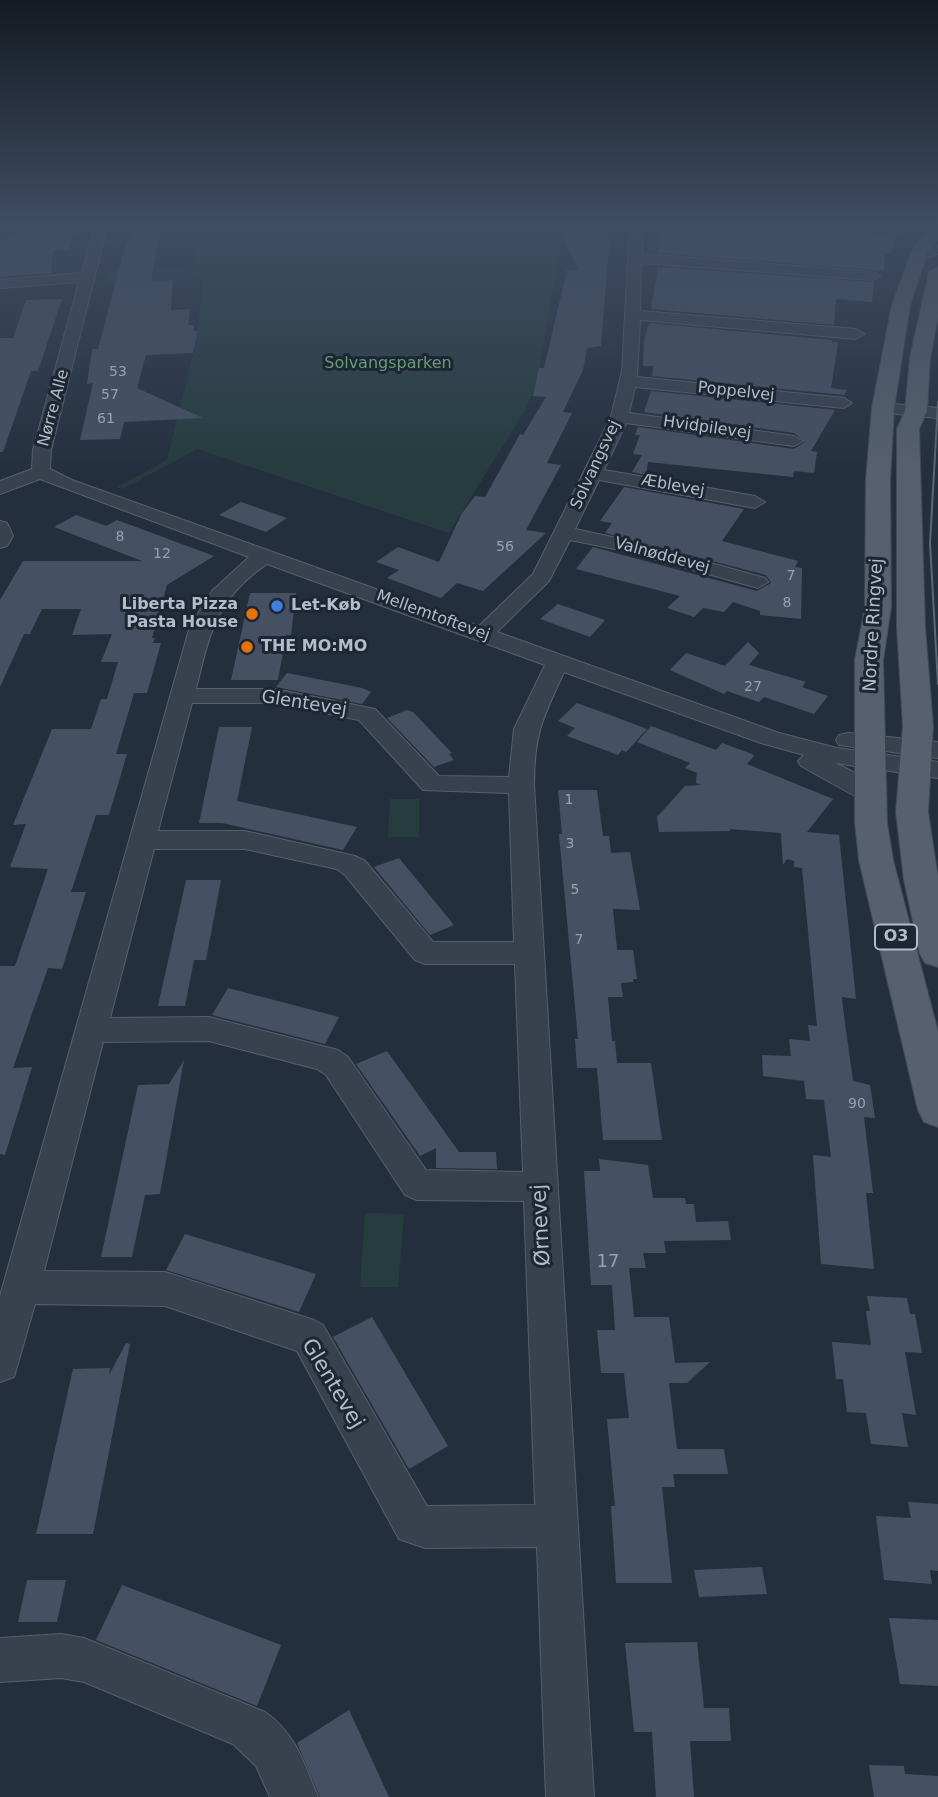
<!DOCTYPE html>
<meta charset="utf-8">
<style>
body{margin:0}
canvas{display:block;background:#242f3e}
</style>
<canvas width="938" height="1797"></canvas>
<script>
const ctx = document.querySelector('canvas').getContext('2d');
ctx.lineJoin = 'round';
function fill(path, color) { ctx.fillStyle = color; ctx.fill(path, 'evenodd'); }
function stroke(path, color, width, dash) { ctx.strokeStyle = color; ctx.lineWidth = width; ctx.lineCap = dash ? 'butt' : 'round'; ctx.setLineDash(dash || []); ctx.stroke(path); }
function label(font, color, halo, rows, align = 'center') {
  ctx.font = font + ' "DejaVu Sans",sans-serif'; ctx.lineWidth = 6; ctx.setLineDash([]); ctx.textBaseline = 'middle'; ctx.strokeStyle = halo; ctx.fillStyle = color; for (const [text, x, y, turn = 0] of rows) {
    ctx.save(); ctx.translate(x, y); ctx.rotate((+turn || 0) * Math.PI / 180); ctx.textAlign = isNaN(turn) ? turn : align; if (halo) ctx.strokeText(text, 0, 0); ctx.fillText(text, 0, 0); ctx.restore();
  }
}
const green = new Path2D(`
 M311,223H513L554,235L625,233V240L561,242L537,382L526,408L449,533L197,449L123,489L117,487L167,460L197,339L203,279L106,283L109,270L193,266L195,244L243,241Z
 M390,799H419V837H388Z
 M365,1213L404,1214L398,1287H360Z`);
const building = new Path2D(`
 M557,223H611L601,346L587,348L583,370L563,412L572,413L547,463L561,465L526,530L546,533L483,591L457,583L441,598L387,578L399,570L376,562L398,547L439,562L462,513L475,496L485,497L520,434L523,435L546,397L533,396L539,368H544L567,270H578Z
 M662,223L716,227L717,223H753L788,225V228L794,229L896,235L891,254H885L884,271L657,253L659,246L655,245Z
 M161,226L151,281L173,280L171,310L190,309L188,325H194V331H198L193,353L146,355L137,388L203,418L124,422L120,439L80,440L93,383L87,384L92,349H98L125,247L129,237H133L136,227Z
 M75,230L69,250H53L51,273L0,277V241L26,231Z
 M658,267L874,282L872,302L836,299L834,325L651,309Z
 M62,299L38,371H31L3,452H0V338H13L26,300Z
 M649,323L832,340V342L838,343L831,388L847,390L844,395L652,376L653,366H643L644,340Z
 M651,391L835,410L811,451L817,452L814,473L794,471L793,477L648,462L646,475L632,472L642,455L633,454L640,435H635L638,427L794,449L805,442L794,433L644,412Z
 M624,487L744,509L722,541L798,561L795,567L802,568L801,619L760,615V611L733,602L724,612L703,608L694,617L667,608L680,596L576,569L593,547L757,591L771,583L766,575L605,533L612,523L600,521Z
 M241,502L287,518L266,532L219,515Z
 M76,515L106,526L117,520L214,556L167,585L152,638H155L153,643H161L147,693H134L116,754H127L109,815H96L71,892H86L62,969L48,968L13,1068L32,1067L5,1155L0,1154V966H15L48,869L10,867L26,824L13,825L52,729H91L101,699H107L118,662H101L112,634L72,635L81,609H42L30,634H24L0,687V600L23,561H142L54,527Z
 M250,593H296L291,635H286L278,680H231Z
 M558,604L605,620L590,637L540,619Z
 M748,642L759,653L749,665L806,682L802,687L828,696L814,714L764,697L759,702L727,691L724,694L670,670L686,653L725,666Z
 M287,673L362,688L371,692L362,704L276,687Z
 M577,703L618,718L647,729L626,752L622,750L618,755L567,736L575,728L558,721Z
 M407,710L413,712L452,753L449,754L454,760L434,767L387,718Z
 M651,726L716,750L722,743L752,754L754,756L747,764L833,799L807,832L839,835L856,999L842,997L843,1008L853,1081L870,1085L875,1118L864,1117L873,1193H866L874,1269L821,1264L813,1155L831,1157L824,1100L806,1099L804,1081L763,1076L762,1055L791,1056L789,1039L810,1041L808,1025L817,1026L802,868L794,867V861L787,859L783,865L781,833L730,829V831L659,832L657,817L685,786L701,785L696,783L697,773L685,768L690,763L637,742Z
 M219,727H252L237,801L357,827L343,850L222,823H199Z
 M558,790H597L603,836H609L611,853L630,852L640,910L613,909L617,950H633L637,979H633V982L621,983L623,997H608L612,1041H615L617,1063H651L662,1140H603L597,1068H577L575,1039H578L559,834H562Z
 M399,858L454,925L430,935L374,867Z
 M186,880H221L206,960H194L185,1006H158Z
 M228,988L339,1017L325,1044L212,1015Z
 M387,1051L459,1152H496L497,1169L436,1168V1148L420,1156L356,1064Z
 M184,1060L160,1194L145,1195L132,1257H101L138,1085L169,1084Z
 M599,1159L648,1165L653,1198H685L686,1204H694L696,1222L728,1221L731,1240L664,1241L666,1253H643L646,1268H629L634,1317H669L675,1363L710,1362L687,1383H669L677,1449H724L728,1474H673L675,1487H662L672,1583H616L611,1506H615L607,1419L629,1418L624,1373H601L597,1330H615L612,1285H591L584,1171H600Z
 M185,1234L316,1274L299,1312L166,1270Z
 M867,1296L907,1298L910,1314H915L922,1353L905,1352L916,1415L902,1413L908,1447L871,1444L866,1413L847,1412L843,1379H836L832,1342L871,1345L866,1311H870Z
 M372,1317L448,1446L409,1469L333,1337Z
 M126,1343L130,1344L93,1534H36L73,1369L110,1368L109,1375Z
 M908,1502L938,1504V1571L930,1570L932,1584L884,1580L876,1516L911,1518Z
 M762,1567L767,1594L699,1597L694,1570Z
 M27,1580H66L57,1622H18Z
 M122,1585L281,1645L257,1706L96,1640Z
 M889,1618L938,1620V1686L900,1684Z
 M697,1642L704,1708H729L731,1741H690L694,1797H656L652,1732H634L625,1643Z
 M349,1710L389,1797H320L297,1743Z
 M869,1765L904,1766L905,1774L938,1776V1797H874Z`);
const minor = new Path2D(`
 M96,223H108L51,450L50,469L72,480L479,626L533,574L611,417L622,371L630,223H642V254L873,272L880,276L873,280L641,263L640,311L856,329L864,334L856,339L640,320L637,377L844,398L852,403L844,408L635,387L629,413L794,436L803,441L794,446L626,423L604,470L755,496L765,502L755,508L599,480L575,529L635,542L765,578L768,582L758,588L625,551L570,540L549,581L497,632L779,733L837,748L938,762V778L835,763C853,772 873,780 884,797L880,803L871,805L801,766L798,761L804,755L761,743L564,672C543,718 534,733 534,785L594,1797H546L537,1547L425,1548L399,1539L297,1351L165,1306L35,1304L14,1377L0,1382V1296L190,626L212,591L249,557L40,479L0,494V481L32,469L33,450L79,282L0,288V280L82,273ZM267,564L545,665L514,729L509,777L439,776L375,709L275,689H196C210,632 216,599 267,564ZM192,703H275L359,720L423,790L509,793L514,942H433L365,861L355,856L245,831H158ZM154,849H245L337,869L345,875L415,960L425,964H515L523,1172L426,1170L348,1057L338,1050L209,1017L110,1018ZM209,1041L317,1069L326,1075L405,1195L417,1200L524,1201L535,1505L427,1506L323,1325L314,1320L165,1272L44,1271L103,1042Z
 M821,223C840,223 892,218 906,228L899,232L827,227Z
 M938,246V254L918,260L911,256Z
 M883,403L938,408V418L877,412L874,408Z
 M0,521L7,523L13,536L7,546L0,548Z
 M848,733L938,742V758L839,745L836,740L839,735Z
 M61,1634L84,1638L265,1712C295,1732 305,1765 318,1797H270L256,1766L233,1744L84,1682L61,1678L0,1682V1638Z`);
const major = new Path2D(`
 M932,223H938V238L928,251L910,305L894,408L890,480L891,607L883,660L887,823L893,860L938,1032V1127L924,1122L918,1110L859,860L855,823V660L865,607L866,480L872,408L892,305L912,251Z
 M938,267V317L930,358L927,411L919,429L925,628L933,726L928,812L938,878V967L925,963L920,954L904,880L896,812L903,726L897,628V429L905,411L910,358L929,272Z`);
const tram = new Path2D(`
 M938,402L930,543L938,684`);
const markers = [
 [277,606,7,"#3f7fe0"],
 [252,614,7,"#e8710a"],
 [247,647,7,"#e8710a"]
];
const numberNames = [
 ["53",118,372],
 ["57",110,395],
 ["61",106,419],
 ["8",120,537],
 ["56",505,547],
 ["12",162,554],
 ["7",791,576],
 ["8",787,603],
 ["27",753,687],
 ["1",569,800],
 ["3",570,844],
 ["5",575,890],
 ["7",579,940],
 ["90",857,1104]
];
const farParknames = [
 ["Solvangsparken",388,364]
];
const farStreetnames = [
 ["Poppelvej",736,392,6],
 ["Nørre Alle",54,408,-75],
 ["Hvidpilevej",707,428,8],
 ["Solvangsvej",596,465,-65],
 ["Æblevej",673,486,10],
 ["Valnøddevej",662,556,15],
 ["Mellemtoftevej",433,616,20]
];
const farPoinames = [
 ["Liberta Pizza",238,605,"right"],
 ["Pasta House",238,623,"right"],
 ["Let-Køb",291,606],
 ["THE MO:MO",261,647]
];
const shields = [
 [896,937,42]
];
const shieldNames = [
 ["O3",896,937]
];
const streetNames = [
 ["Nordre Ringvej",874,625,-87],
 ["Glentevej",304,704,9]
];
const nearNumbernames = [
 ["17",608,1262]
];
const nearStreetnames = [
 ["Ørnevej",542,1225,-93],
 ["Glentevej",332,1384,59]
];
fill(green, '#263c3f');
fill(building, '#455162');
stroke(minor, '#565f6c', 2);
stroke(major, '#414a57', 2);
fill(minor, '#38414e');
fill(major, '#56606e');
stroke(tram, '#5a6575', 2);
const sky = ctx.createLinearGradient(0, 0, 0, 474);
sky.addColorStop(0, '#141a22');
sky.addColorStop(0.47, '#3f4d63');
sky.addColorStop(1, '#3f4d6300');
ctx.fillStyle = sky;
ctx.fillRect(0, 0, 938, 474);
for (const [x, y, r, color] of markers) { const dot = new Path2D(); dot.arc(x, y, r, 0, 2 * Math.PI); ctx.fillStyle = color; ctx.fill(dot); stroke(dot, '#1d2633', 2.5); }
label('14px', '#98a1af', null, numberNames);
label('16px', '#6b9a76', '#1d2633', farParknames);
label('16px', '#b4bcc9', '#1d2633', farStreetnames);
label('bold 16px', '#b4bcc9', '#1d2633', farPoinames, 'left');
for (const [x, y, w] of shields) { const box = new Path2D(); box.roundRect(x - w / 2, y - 12.5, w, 25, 5); ctx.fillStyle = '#1d2633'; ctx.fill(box); stroke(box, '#b4bcc9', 2); }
label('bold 16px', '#b4bcc9', null, shieldNames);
label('18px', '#b4bcc9', '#1d2633', streetNames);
label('18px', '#98a1af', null, nearNumbernames);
label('21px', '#b4bcc9', '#1d2633', nearStreetnames);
</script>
